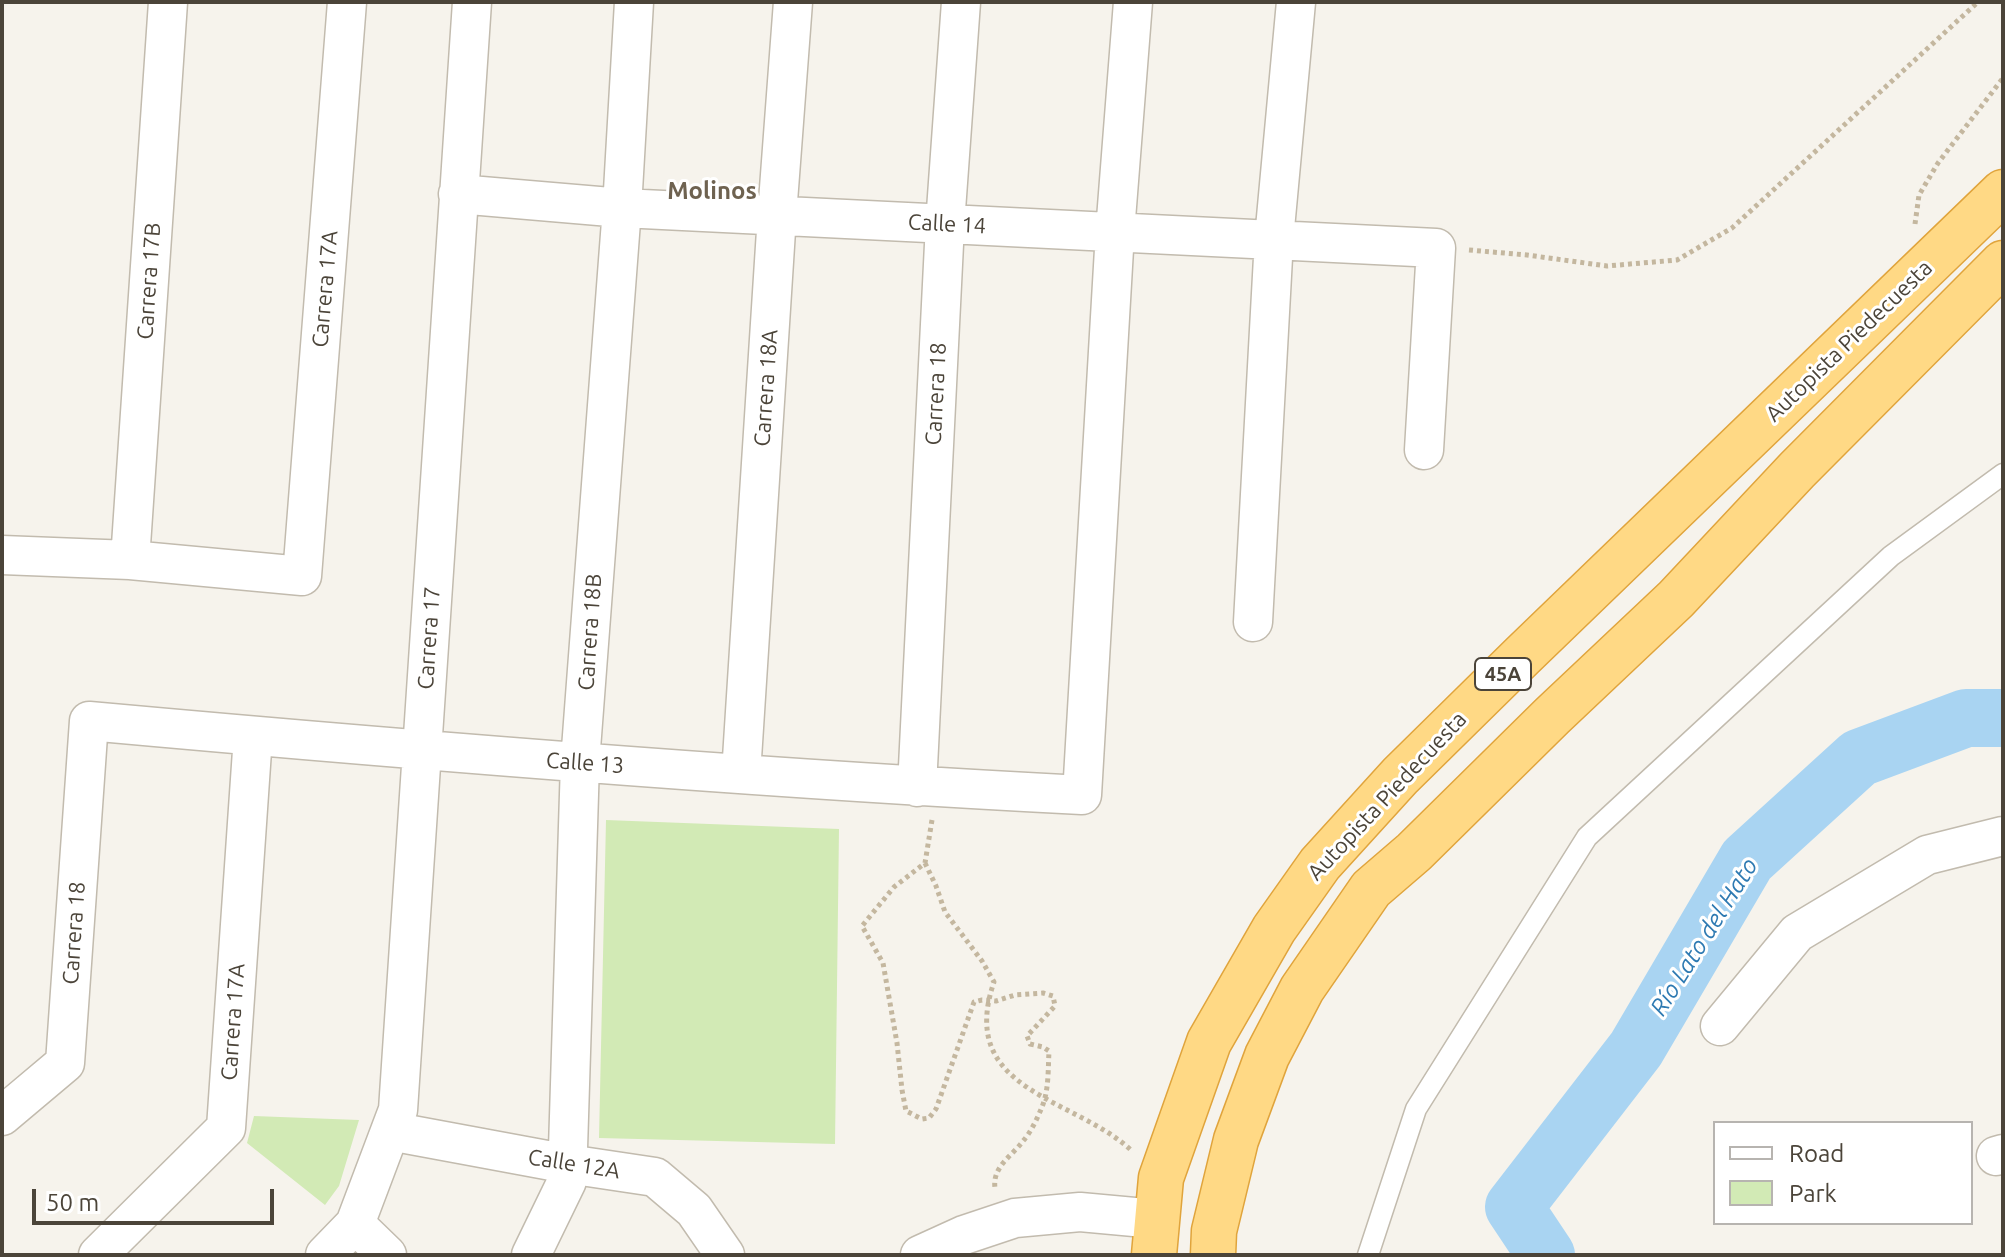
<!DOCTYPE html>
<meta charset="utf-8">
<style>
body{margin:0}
#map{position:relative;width:2005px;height:1257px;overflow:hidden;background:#f6f3ec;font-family:Ubuntu,sans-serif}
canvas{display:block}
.frame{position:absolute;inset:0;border:4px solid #4b4439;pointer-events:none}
.legend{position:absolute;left:1713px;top:1121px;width:260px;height:104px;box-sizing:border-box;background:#fff;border:2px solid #b7b4b0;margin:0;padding:10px 14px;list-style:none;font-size:24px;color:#4b4439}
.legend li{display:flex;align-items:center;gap:16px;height:40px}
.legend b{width:40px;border:2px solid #b7b4b0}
.scale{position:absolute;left:32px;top:1189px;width:242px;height:36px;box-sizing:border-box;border:4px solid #4b4439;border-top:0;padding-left:10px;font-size:24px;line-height:28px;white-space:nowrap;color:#4b4439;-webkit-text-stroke:6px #fff;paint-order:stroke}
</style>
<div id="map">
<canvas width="2005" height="1257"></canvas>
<div class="frame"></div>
<ul class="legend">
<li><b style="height:10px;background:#fff"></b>Road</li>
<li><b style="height:22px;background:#d2eab5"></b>Park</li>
</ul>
<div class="scale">50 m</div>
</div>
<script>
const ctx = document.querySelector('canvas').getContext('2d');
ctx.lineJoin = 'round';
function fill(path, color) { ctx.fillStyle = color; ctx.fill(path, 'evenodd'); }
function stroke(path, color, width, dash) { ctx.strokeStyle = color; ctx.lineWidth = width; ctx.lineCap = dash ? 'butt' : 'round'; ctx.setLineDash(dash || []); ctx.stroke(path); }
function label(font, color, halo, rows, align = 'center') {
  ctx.font = font + ' Ubuntu,sans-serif'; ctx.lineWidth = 6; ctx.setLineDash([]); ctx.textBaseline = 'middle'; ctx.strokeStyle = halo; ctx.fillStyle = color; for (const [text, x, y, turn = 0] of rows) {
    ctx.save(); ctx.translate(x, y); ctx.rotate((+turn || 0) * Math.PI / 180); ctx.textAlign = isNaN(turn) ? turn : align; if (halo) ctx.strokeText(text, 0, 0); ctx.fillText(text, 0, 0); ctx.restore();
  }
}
const green = new Path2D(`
 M606,820L839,829L835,1144L599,1138Z
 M254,1116L359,1120L339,1186L325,1205L247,1143Z`);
const river = new Path2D(`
 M1546,1255L1514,1207L1636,1049L1747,860L1859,758L1966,718H2003`);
const path = new Path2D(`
 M1915,224L1919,195L1938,163L2003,78
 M1469,250L1527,255L1607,266L1677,260L1732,228L1978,2
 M932,820L925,863L894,887L862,926L883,963L897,1043L902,1090L906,1111L922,1119L929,1118L936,1109L974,1002L982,1000L996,1001L1015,995L1043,993L1053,996L1055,1006L1027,1036L1030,1044L1043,1047L1049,1051C1048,1069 1049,1090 1042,1107C1037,1119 1031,1132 1023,1141C1012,1156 992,1167 995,1188
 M925,863L936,886L945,912L982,961L994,982C956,1092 1075,1097 1132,1151`);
const service = new Path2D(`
 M1368,1255L1416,1109L1587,837L1891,556L2003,474`);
const minor = new Path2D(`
 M458,194L622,208L1436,248L1424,450
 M2,555L130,560L302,576L347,2
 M130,560L168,2
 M1253,622L1274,239L1296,2
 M741,774L777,215L793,2
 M917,787L945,224L961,2
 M1720,1026L1797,933L1927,855L2003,836
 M2,1116L65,1063L89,721C419,751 751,778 1082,795L1115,232L1133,2
 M390,1131L568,1164L655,1177L694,1210L725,1255
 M1996,1156L2003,1154
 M355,1224L387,1255
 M98,1255L226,1128L253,736
 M325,1255L355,1224L398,1110L472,2
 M531,1255L567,1181L580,762L622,208L634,2
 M920,1255L964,1235L1015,1218L1080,1212L1156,1219`);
const trunk = new Path2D(`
 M1154,1255L1161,1178L1209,1042L1274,929L1320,864L1400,776L1522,656L2003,192
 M1213,1255L1214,1231L1236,1140L1267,1056L1302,989L1371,889L1414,852L1552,716L1676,599L1797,470L2003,263`);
const shields = [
 [1503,674,56]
];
const shieldNames = [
 ["45A",1503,674]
];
const streetNames = [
 ["Calle 14",947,224,3],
 ["Carrera 17B",149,281,-86],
 ["Carrera 17A",325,289,-85],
 ["Autopista Piedecuesta",1849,341,-44],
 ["Carrera 18A",766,388,-86],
 ["Carrera 18",936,394,-87],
 ["Carrera 18B",590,632,-86],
 ["Carrera 17",429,638,-86],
 ["Calle 13",585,763,4],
 ["Autopista Piedecuesta",1387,796,-47],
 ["Carrera 18",74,933,-86],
 ["Carrera 17A",233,1022,-86],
 ["Calle 12A",574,1164,9]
];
const neighbourhoodNames = [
 ["Molinos",712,191]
];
const waterNames = [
 ["Río Lato del Hato",1704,937,-58]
];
fill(green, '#d2eab5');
stroke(river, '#a9d4f2', 58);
stroke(service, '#c2bbae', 23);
stroke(minor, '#c2bbae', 41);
stroke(trunk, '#e0a43c', 47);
stroke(path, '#c4b79f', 5, [4, 4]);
stroke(service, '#fff', 20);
stroke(minor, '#fff', 38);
stroke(trunk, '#ffd985', 44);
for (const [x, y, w] of shields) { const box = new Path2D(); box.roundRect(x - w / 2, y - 16, w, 32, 6); ctx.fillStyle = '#fff'; ctx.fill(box); stroke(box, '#4b4439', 2); }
label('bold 20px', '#4b4439', null, shieldNames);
label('22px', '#4b4439', '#fff', streetNames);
label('bold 24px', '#6e6250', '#fff', neighbourhoodNames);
label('italic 24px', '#2e7ab2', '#fff', waterNames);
</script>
